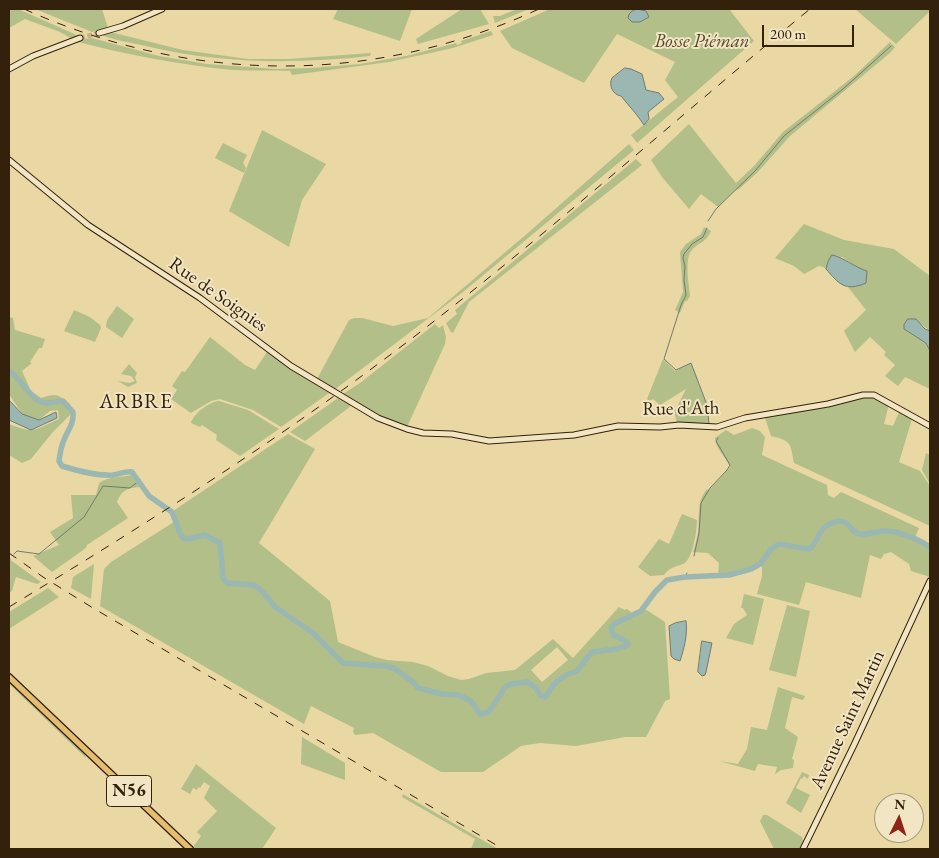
<!DOCTYPE html>
<meta charset="utf-8">
<style>
body{margin:0}
#map{position:relative;width:939px;height:858px;overflow:hidden;background:#e9d7a4;font-family:"EB Garamond",serif}
canvas{display:block}
.frame{position:absolute;inset:0;border:10px solid #34210b;pointer-events:none}
.north{position:absolute;left:874px;top:793px;width:50px;height:50px;box-sizing:border-box;background:#f1e5c4;border:1px solid #a5977a;border-radius:50%;rotate:4deg;font-size:14px;font-weight:700;line-height:20px;text-align:center;color:#34210b}
.north::after{content:'';display:block;margin:auto;width:18px;height:22px;background:#8f2418;clip-path:polygon(50% 0,100% 100%,50% 72%,0 100%)}
.scale{position:absolute;left:762px;top:25px;width:92px;height:22px;box-sizing:border-box;border:2px solid #34210b;border-top:0;padding-left:6px;font-size:15px;line-height:18px;white-space:nowrap;color:#34210b;-webkit-text-stroke:4px #f1e5c4;paint-order:stroke}
</style>
<div id="map">
<canvas width="939" height="858"></canvas>
<div class="frame"></div>
<div class="north">N</div>
<div class="scale">200 m</div>
</div>
<script>
const ctx = document.querySelector('canvas').getContext('2d');
ctx.lineJoin = 'round';
function fill(path, color) { ctx.fillStyle = color; ctx.fill(path, 'evenodd'); }
function stroke(path, color, width, dash) { ctx.strokeStyle = color; ctx.lineWidth = width; ctx.lineCap = dash ? 'butt' : 'round'; ctx.setLineDash(dash || []); ctx.stroke(path); }
function label(font, color, halo, rows, align = 'center') {
  ctx.font = font + ' "EB Garamond",serif'; ctx.lineWidth = 4; ctx.setLineDash([]); ctx.textBaseline = 'middle'; ctx.strokeStyle = halo; ctx.fillStyle = color; for (const [text, x, y, turn = 0] of rows) {
    ctx.save(); ctx.translate(x, y); ctx.rotate((+turn || 0) * Math.PI / 180); ctx.textAlign = isNaN(turn) ? turn : align; if (halo) ctx.strokeText(text, 0, 0); ctx.fillText(text, 0, 0); ctx.restore();
  }
}
const green = new Path2D(`
 M9,9H18L79,36L72,39L60,32L25,19L9,28Z
 M35,9H102L108,28L92,32Z
 M338,9H412L400,41L333,19Z
 M462,9H480L489,24L418,44L416,39Z
 M517,9H529L495,23L493,16H500Z
 M550,9H729L754,41L637,143L631,135L678,97L665,80L675,62L617,34L584,83L512,48L500,31Z
 M855,9H930V11L896,44Z
 M491,31L493,35L453,48L389,62L292,75L290,71C271,70 252,71 233,70C180,65 129,55 78,42V40L92,38L159,56L207,64L276,69L311,68L360,64L406,56L456,43L457,45L462,43L461,41Z
 M110,32L183,50L248,59H288L371,53L370,56C296,64 223,64 150,47C134,43 117,41 101,35Z
 M890,42L895,47L890,53L790,136L757,173L739,189L734,191L718,207L701,194L689,209L662,177L651,160L689,124L736,183L754,166L783,132L854,76Z
 M262,130L326,164L302,200L289,247L229,211Z
 M223,143L247,155L243,163L246,168L244,173L215,158Z
 M629,144L634,150L463,292L334,390L317,379L349,320L354,318H362L393,326L428,318L529,232Z
 M636,159L642,165L469,302L453,333L451,332L446,323L457,314L455,310Z
 M804,224L844,240L894,249L930,276V331L916,320L904,329L926,343L930,351V389L905,377L898,386L885,376L895,365L884,355L886,352L870,337L855,352L844,331L866,310L848,287L858,286L866,271L859,269L842,257L828,262L826,269L823,267L819,266L804,274L794,266L775,258Z
 M704,227L711,231C705,244 700,241 692,250C684,258 689,285 690,296L687,301H685L680,313L675,310L683,292L680,252L686,244L701,234Z
 M117,306L134,319L122,338L106,327L107,320Z
 M74,310L90,317L100,325L101,328L95,342L64,331Z
 M9,317L13,318L15,330L45,339L42,348H39L30,362L32,363L22,371L31,391L41,398C57,393 57,394 70,404L71,414L52,433L31,459L22,463L9,455V424C35,434 34,430 59,419L58,410L50,411L39,420L22,414L9,394Z
 M435,324L439,328L443,325L446,337L445,344L407,427L378,416L343,394L360,383Z
 M210,337L245,365L255,370L267,352L292,370L329,393L281,427L253,410L220,399L211,401L191,413L171,399L177,390L172,386L182,371L185,372Z
 M663,359L675,371L691,363L707,405L709,425L677,423L674,410L679,408L678,405L686,389L660,405L653,399L650,401L647,399Z
 M129,364L137,373L135,377L137,383L128,387L118,381L129,383L135,381L131,376L121,374Z
 M873,395L889,404L884,424L893,426L899,412L912,419L899,462L920,471L930,486V526L794,463C790,444 793,441 771,436L764,415Z
 M338,398L351,406L305,441L290,432Z
 M219,401L248,410L279,429L240,456L216,440L217,435L202,425L200,427L191,423C194,413 209,402 219,401Z
 M752,428L760,431L765,437L762,455L827,485L828,495L834,498L841,492L919,528L915,537L930,544V577L911,571L909,564L891,552L884,554L881,559L870,555L861,598L806,582L799,605L757,594L762,576V565L772,549C757,569 743,574 718,576L719,563L708,553L693,552C695,546 697,539 698,532C700,517 696,502 707,489L708,491L730,467C726,457 715,448 715,438L726,430L734,435Z
 M288,434L315,449L259,543L330,601L338,642L375,657L387,660L413,662L428,666L448,676L461,680L469,679L486,673L515,670L553,639L573,658L619,607L625,610L627,609L632,613L640,609L642,611L645,609L665,622L670,699L665,701L646,737H625L576,746L540,743L521,746L483,772H441L373,733L355,735L353,732L354,728L311,706L304,724L100,606L104,569L111,562L177,520L173,511ZM557,647L568,660L542,682L531,670Z
 M926,453L930,455V484L922,470Z
 M131,475L140,487C127,488 122,490 117,502L128,518L87,545L86,548L52,572L33,556L59,545L50,532L73,518L71,495H96L99,483C109,476 119,478 131,475Z
 M682,514L697,520C697,530 693,560 683,564C675,567 670,567 664,575L650,576L638,567L659,539L669,544Z
 M9,559L41,582L37,584L16,577L12,591L9,593Z
 M94,564L91,599L71,588L73,577Z
 M48,588L59,597L9,629V612Z
 M744,594L764,599L753,645L726,638L734,624L747,615L743,608H741Z
 M787,605L810,611L796,677L769,670Z
 M9,681L84,752L86,758L9,684Z
 M778,687L805,696L803,700L792,697L785,728L798,737L792,759L794,760L793,768L781,770L775,774L777,767L758,764L755,771L719,761L738,764L747,749L751,727L767,730Z
 M302,737L345,763V780L301,764Z
 M196,764L276,828L262,849H196L193,847L201,836L197,832L217,811L204,798L210,786L204,782L200,788L198,787L197,790L193,788L190,794L181,789Z
 M802,772L809,775L808,779L804,776L802,779L801,778L796,788L810,795L801,813L786,803Z
 M403,794L498,849H471L475,839L402,797Z
 M763,815H767L802,837L803,841L801,849H774L760,821Z`);
const water = new Path2D(`
 M637,9L646,11L649,17L640,22H632L628,18C629,12 632,11 637,9Z
 M625,68L631,69L642,74L646,90L659,93L664,99L648,112L649,119L644,125C637,114 629,106 621,96C613,95 608,85 612,78Z
 M832,255C845,258 854,267 867,271L866,283C845,292 839,284 826,269L828,262Z
 M908,319H916L925,329L930,331V351L926,343L904,329V325Z
 M9,400L22,414L39,420L56,412L57,418L31,430L9,420Z
 M686,621C688,634 684,649 680,661L674,659L671,656L669,626L675,623Z
 M702,641L712,643L706,672L705,675L702,676L698,672Z`);
const stream = new Path2D(`
 M708,221L716,209L755,171L784,136L843,89L891,46
 M707,228L703,237L692,244L684,254L683,258L685,266L684,280L686,295L681,305L664,359L676,370L691,363L707,405L709,424
 M14,554L17,551L39,554L84,517L103,486L130,488L140,480
 M694,556L699,533L701,503L710,488L727,470L730,465L716,441L718,438
 M9,561L10,559
 M685,577L687,573`);
const river = new Path2D(`
 M9,371C22,379 31,402 46,403C51,403 58,401 63,401L73,412C74,425 68,429 64,440C61,446 60,454 59,461L62,466C75,470 99,476 113,475C120,474 125,471 132,472L149,496L172,512L180,533L183,538L189,539L205,535L220,543L223,578L227,583L254,585L262,591L275,607L313,633L343,663L385,666L394,668L414,683L418,688L442,694L458,695L471,701L480,714L489,712L505,687L511,684L527,682L536,688L540,695L545,697L556,682L566,675L577,671L592,652L617,649L628,645L626,641L613,635L611,628L614,624L641,611L655,592L667,580L685,577L729,575L751,569L760,564L771,549L779,544L809,549C819,543 816,528 834,522C850,517 849,533 860,534C869,535 878,530 887,531C898,531 924,541 930,548`);
const secondaryTunnel = new Path2D(`
 M80,38L99,33`);
const secondary = new Path2D(`
 M99,33L123,26L162,9
 M9,69L33,56L80,38
 M9,160L88,225L200,298L291,366L378,418L407,429L423,433L452,434L489,441L574,435L618,426L660,427L679,425L717,427L745,418L828,404L863,395H874L930,426
 M803,849L854,745L930,581`);
const primary = new Path2D(`
 M9,677L190,849`);
const rail = new Path2D(`
 M24,9C191,84 372,86 539,9
 M9,553L43,577L93,608L503,849
 M9,607C148,523 285,436 415,336C550,232 678,117 810,9`);
const shields = [
 [129,791,45]
];
const shieldNames = [
 ["N56",129,791]
];
const parkNames = [
 ["Bosse Piéman",702,42]
];
const streetNames = [
 ["Rue de Soignies",218,295,35],
 ["Rue d'Ath",681,409,-1],
 ["Avenue Saint Martin",848,720,-65]
];
const quarterNames = [
 ["ARBRE",136,402]
];
fill(green, '#b3bf88');
fill(water, '#9bb7b1');
stroke(water, '#727b6f', 1);
stroke(stream, '#727b6f', 1);
stroke(river, '#9bb7b1', 5.5);
stroke(secondaryTunnel, '#c5b385', 5, [5, 2.5]);
stroke(secondary, '#34210b', 7);
stroke(primary, '#34210b', 8);
stroke(secondary, '#f1e5c4', 5);
stroke(primary, '#e4bc72', 5.5);
stroke(rail, '#34210b', 1, [9, 9]);
for (const [x, y, w] of shields) { const box = new Path2D(); box.roundRect(x - w / 2, y - 15.5, w, 31, 4); ctx.fillStyle = '#f1e5c4'; ctx.fill(box); stroke(box, '#34210b', 1); }
label('bold 18px', '#34210b', null, shieldNames);
label('italic 19px', '#54482a', '#f1e5c4', parkNames);
label('19px', '#34210b', '#f1e5c4', streetNames);
ctx.letterSpacing = '1px';
label('21px', '#34210b', '#f1e5c4', quarterNames);
ctx.letterSpacing = '0px';
</script>
